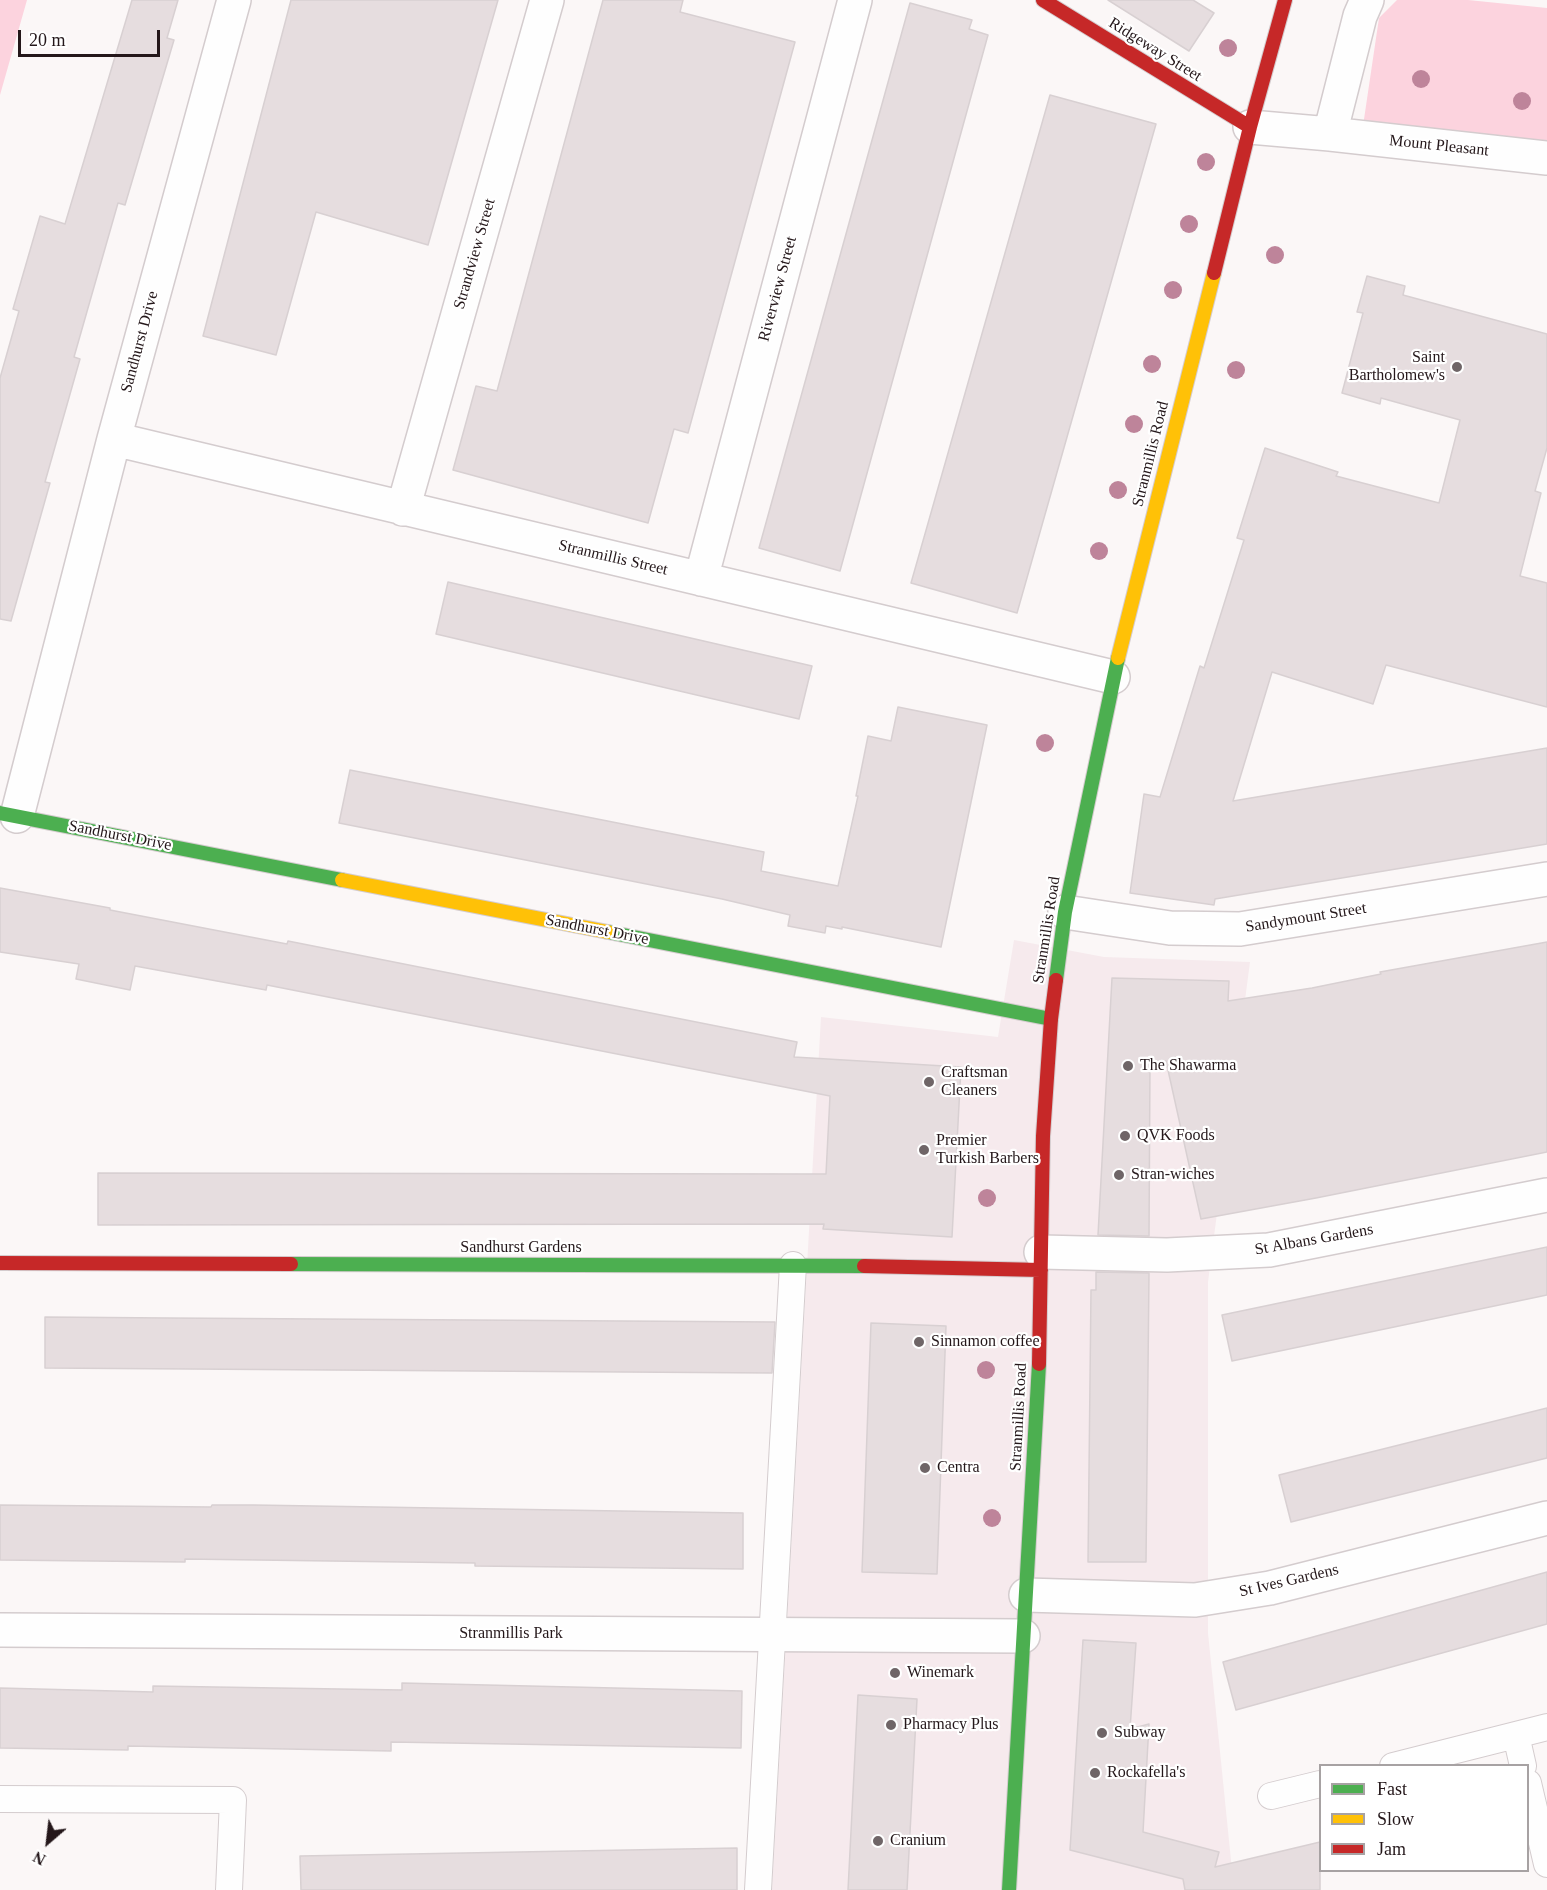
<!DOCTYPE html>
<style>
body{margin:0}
#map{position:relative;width:1547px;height:1890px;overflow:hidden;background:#fbf7f7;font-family:Georgia,serif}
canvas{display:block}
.legend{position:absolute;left:1319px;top:1764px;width:210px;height:108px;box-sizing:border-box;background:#fff;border:2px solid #a7a2a3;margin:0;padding:8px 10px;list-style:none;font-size:18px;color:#24171a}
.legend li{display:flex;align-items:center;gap:12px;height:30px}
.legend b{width:30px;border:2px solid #a7a2a3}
.north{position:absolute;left:18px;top:1812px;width:60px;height:60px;-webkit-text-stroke:4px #fff;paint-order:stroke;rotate:208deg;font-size:16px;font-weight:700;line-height:24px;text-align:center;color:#24171a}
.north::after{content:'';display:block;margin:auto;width:21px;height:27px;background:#24171a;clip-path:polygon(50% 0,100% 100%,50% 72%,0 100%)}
.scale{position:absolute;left:18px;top:30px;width:142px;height:27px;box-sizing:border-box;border:3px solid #24171a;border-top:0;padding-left:8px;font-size:18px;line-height:21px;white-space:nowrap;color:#24171a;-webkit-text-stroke:4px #fff;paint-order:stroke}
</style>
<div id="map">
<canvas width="1547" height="1890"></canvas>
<ul class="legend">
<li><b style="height:8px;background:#4caf50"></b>Fast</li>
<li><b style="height:8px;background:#ffc107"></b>Slow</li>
<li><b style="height:8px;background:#c62828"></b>Jam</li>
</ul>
<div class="north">N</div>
<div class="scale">20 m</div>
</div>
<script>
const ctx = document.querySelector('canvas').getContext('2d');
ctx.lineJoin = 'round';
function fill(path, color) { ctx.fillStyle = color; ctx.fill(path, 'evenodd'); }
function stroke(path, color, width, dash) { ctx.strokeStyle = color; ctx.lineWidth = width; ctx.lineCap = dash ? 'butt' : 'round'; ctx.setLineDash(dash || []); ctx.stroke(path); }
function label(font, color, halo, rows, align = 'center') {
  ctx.font = font + ' Georgia,serif'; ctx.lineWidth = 4.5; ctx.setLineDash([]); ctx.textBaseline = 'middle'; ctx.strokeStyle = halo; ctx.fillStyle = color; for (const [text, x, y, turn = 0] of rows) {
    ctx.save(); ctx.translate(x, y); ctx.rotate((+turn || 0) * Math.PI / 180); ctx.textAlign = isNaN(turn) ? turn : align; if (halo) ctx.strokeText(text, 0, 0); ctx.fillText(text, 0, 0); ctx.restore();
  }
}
const built = new Path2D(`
 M1014,940L1104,957L1250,962L1208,1282V1633L1234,1890H772L821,1017L998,1037Z`);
const green = new Path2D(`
 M0,0H27L0,95Z
 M1397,0H1468L1547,8V144L1363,126L1379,18Z`);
const building = new Path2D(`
 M132,0H178L167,38L174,40L125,205L118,203L74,357L80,359L45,482L50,483L11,621L0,619V378L19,311L13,309L40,216L65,224Z
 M291,0H498L428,245L316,212L276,355L203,336Z
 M603,0H683L680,12L795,42L688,433L674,429L648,523L453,470L476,386L497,391Z
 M1108,0H1193L1214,13L1189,51Z
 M910,3L972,20L969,29L988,35L840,571L759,548Z
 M1050,95L1156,124L1017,613L911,583Z
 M1367,276L1405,286L1403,295L1547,334V448L1535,491L1541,493L1520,576L1547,583V707L1386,665L1373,704L1272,672L1233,801L1547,748V844L1215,899L1214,905L1130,893L1144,794L1160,797L1200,666L1204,668L1244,540L1237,538L1265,448L1338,472L1336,476L1439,503L1460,420L1381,398L1380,404L1342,393L1363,313L1357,312Z
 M448,582L812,666L799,719L436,634Z
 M898,707L987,725L941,947L842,927V929L826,926L825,933L788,926L790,915L722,899L339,823L350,770L764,852L761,871L838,886L858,796H856L868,736L891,741Z
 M0,888L110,908V910L287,944L288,941L797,1042L794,1057L961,1067L952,1237L823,1229L824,1224L98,1225V1173L826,1174L830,1096L267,985L266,990L135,966L130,990L76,979L79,964L0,952Z
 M1547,942V1152L1316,1198L1201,1219L1166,1061L1150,1062L1149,1236L1098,1235L1112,978L1229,981L1228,1001L1312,988L1381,974L1380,972Z
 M1547,1247V1295L1232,1361L1222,1315Z
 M1096,1272L1149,1273L1146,1562H1088L1091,1290H1096Z
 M45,1317L168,1318L775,1322L772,1373L474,1371L45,1368Z
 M871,1323L946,1326L937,1574L862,1572Z
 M1547,1408V1458L1291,1522L1279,1475Z
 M0,1505L211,1507L212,1505H254L743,1513V1569L475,1566V1563L185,1559V1562L0,1560Z
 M1547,1572V1624L1236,1710L1223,1662Z
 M1083,1640L1136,1643L1130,1729L1149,1724L1143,1832L1219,1852L1215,1867L1320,1842V1890H1185L1183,1879L1070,1850Z
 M402,1683L742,1691L741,1748L391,1742V1751L128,1746V1750L0,1748V1688L153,1692V1686L402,1690Z
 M858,1695L917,1699L907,1890H848Z
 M737,1848V1890H301L300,1856Z`);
const lane = new Path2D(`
 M1516,1735L1523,1766
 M1393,1766L1547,1727
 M1528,1783L1547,1864
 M1271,1796L1320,1784
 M0,1799L233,1800L229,1890
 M758,1890L793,1265`);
const street = new Path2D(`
 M1250,127L1330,134L1547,158
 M1330,134L1360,16L1367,0
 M114,439L1113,677
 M403,509L547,0
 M701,579L855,0
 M17,816L114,439L234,0
 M1065,912L1170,928L1240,929L1547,879
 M1041,1252L1167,1255L1269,1250L1547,1195
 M1026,1595L1195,1600L1270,1588L1547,1518
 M0,1630L1023,1636`);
const fast = new Path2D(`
 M0,813L342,880
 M608,932L1051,1019
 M1056,980L1065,912L1118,658
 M291,1264L864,1266
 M1009,1890L1039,1364`);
const slow = new Path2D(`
 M1118,658L1214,273
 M342,880L608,932`);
const jam = new Path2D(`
 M1043,0L1250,127
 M1214,273L1250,127L1285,0
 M0,1263L291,1264
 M864,1266L1041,1270
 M1039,1364L1043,1136L1051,1019L1056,980`);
const trees = [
 [1228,48],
 [1421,79],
 [1522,101],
 [1206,162],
 [1189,224],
 [1275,255],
 [1173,290],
 [1152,364],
 [1236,370],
 [1134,424],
 [1118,490],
 [1099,551],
 [1045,743],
 [987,1198],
 [986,1370],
 [992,1518]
];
const markers = [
 [1457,367,6,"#6f6567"],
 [1128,1066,6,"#6f6567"],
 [929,1082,6,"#6f6567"],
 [1125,1136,6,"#6f6567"],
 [924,1150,6,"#6f6567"],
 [1119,1175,6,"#6f6567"],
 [919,1342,6,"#6f6567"],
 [925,1468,6,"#6f6567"],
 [895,1673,6,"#6f6567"],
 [891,1725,6,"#6f6567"],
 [1102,1733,6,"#6f6567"],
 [1095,1773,6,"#6f6567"],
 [878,1841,6,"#6f6567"]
];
const streetNames = [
 ["Ridgeway Street",1155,50,32],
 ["Mount Pleasant",1439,146,6],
 ["Strandview Street",475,254,-74],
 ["Riverview Street",778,289,-75],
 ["Sandhurst Drive",140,342,-75],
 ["Stranmillis Road",1151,454,-76],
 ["Stranmillis Street",613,558,13],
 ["Sandhurst Drive",120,836,11],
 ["Sandymount Street",1306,918,-9],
 ["Sandhurst Drive",597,930,11],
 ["Stranmillis Road",1047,930,-81],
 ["St Albans Gardens",1314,1240,-10],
 ["Sandhurst Gardens",521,1248],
 ["Stranmillis Road",1019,1417,-87],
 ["St Ives Gardens",1289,1581,-13],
 ["Stranmillis Park",511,1634]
];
const poiNames = [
 ["Saint",1445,358,"right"],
 ["Bartholomew's",1445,376,"right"],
 ["The Shawarma",1140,1066],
 ["Craftsman",941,1073],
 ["Cleaners",941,1091],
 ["QVK Foods",1137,1136],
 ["Premier",936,1141],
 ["Turkish Barbers",936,1159],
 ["Stran-wiches",1131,1175],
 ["Sinnamon coffee",931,1342],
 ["Centra",937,1468],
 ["Winemark",907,1673],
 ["Pharmacy Plus",903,1725],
 ["Subway",1114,1733],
 ["Rockafella's",1107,1773],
 ["Cranium",890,1841]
];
fill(built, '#f6eaed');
fill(green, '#fcd3de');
fill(building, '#e6dddf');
stroke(building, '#d8d0d2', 1.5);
stroke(lane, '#d4ccce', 28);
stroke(street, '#d4ccce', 36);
stroke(fast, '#d4ccce', 16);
stroke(slow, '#d4ccce', 16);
stroke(jam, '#d4ccce', 16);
stroke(lane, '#fefefe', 26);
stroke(street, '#fefefe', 33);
stroke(fast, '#4caf50', 14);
stroke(slow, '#ffc107', 14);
stroke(jam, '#c62828', 14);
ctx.fillStyle = '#be849a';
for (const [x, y] of trees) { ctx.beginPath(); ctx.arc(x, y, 9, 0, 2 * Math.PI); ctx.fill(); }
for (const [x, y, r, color] of markers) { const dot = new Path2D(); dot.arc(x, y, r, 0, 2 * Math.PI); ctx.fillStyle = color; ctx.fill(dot); stroke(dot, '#fff', 2); }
label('16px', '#24171a', '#fff', streetNames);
label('16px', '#24171a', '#fff', poiNames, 'left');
</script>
